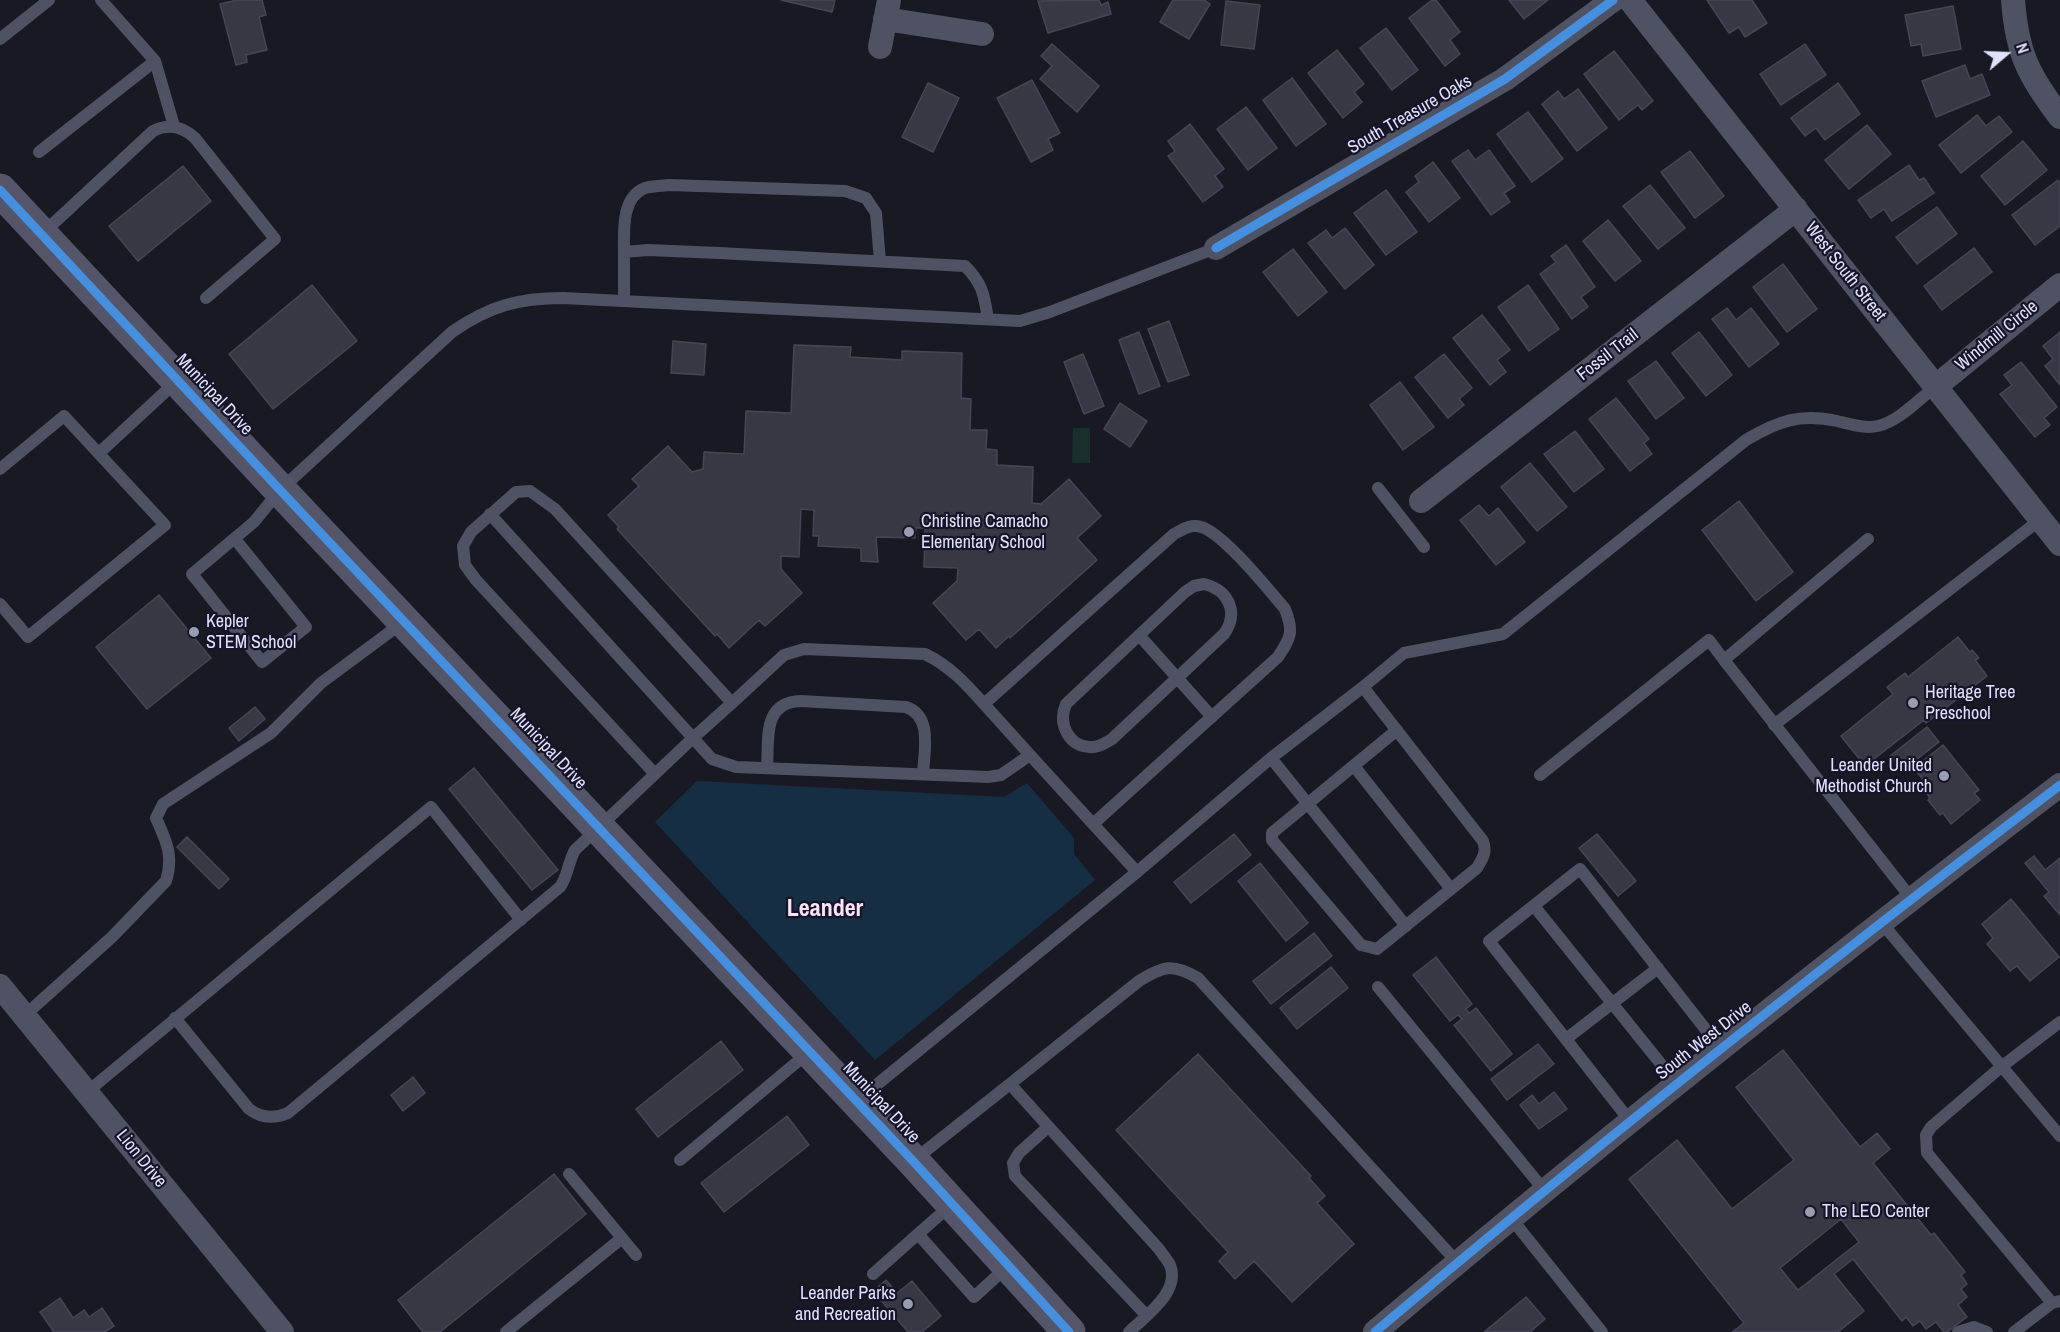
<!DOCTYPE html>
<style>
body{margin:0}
#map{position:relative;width:2060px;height:1332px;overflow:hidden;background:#191924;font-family:"Archivo Narrow",sans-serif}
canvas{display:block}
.north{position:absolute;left:1976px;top:24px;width:60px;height:60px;-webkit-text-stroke:4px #151429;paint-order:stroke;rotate:71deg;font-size:16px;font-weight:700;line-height:24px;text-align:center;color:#e0e2fb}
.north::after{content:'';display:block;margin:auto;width:21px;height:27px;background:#e0e2fb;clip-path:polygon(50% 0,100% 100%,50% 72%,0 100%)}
</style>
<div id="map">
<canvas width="2060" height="1332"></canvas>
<div class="north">N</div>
</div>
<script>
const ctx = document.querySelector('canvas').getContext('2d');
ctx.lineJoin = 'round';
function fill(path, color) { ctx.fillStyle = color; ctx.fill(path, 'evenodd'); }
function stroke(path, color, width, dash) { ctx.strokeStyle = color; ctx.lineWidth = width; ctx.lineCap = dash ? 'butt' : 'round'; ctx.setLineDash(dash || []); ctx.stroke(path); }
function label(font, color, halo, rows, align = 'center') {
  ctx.font = font + ' "Archivo Narrow",sans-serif'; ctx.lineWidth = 4.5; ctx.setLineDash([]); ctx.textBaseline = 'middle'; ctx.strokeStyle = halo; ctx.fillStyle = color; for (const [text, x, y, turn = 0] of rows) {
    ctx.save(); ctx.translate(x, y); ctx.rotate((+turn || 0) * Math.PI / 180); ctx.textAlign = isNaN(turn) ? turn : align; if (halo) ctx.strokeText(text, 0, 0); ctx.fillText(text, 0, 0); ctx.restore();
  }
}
const green = new Path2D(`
 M1073,428H1090V463H1072Z`);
const water = new Path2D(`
 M697,781L1004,797L1027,783L1074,838V854L1095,880L875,1060L655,822Z`);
const building = new Path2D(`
 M237,0H262L266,15L259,17L267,50L246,55L247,62L236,65L220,4Z
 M781,0H835L832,12Z
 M1099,0L1101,5L1108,2L1111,14L1048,33L1038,1Z
 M1173,0H1204L1210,4L1189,39L1160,22Z
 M1432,0H1436L1460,32L1450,40L1460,54L1445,66L1409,18Z
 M1509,0H1548L1524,19Z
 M1707,0H1752L1767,23L1745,37L1739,27L1729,33Z
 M1226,1L1260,5L1254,49L1221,45Z
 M1953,6L1961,49L1923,56L1921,44L1911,46L1905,15Z
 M1386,28L1418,70L1392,90L1360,48Z
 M1052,44L1099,86L1077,112L1040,79L1052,66L1041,56Z
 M1805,44L1826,75L1781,105L1760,74Z
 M1337,50L1364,84L1354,92L1362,102L1343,118L1308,73Z
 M1614,51L1653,101L1642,110L1638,105L1619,120L1584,74Z
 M1965,65L1970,79L1982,74L1990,95L1936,117L1922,81Z
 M1292,78L1326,124L1296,146L1263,100Z
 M1032,80L1060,133L1048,139L1053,150L1031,162L997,98Z
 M928,83L959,98L933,152L902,137Z
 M1838,83L1860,114L1825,140L1816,128L1805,136L1791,118Z
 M1578,89L1607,128L1577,151L1542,104L1558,91L1564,99Z
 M1246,107L1277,148L1248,170L1217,129Z
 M1528,112L1563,159L1532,182L1497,134Z
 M1977,115L1986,126L1999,116L2012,132L1961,173L1939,145Z
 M1190,124L1224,169L1215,176L1223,187L1203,202L1168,156L1175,151L1168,141Z
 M1867,125L1891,154L1849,189L1825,160Z
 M2023,141L2047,170L2005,205L1981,176Z
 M1468,150L1475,160L1489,150L1515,186L1504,193L1510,202L1491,215L1452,161Z
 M1690,151L1724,196L1695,218L1661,172Z
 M1433,162L1460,198L1429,222L1406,192L1419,182L1415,176Z
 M1909,165L1919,180L1924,178L1934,193L1892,221L1884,209L1871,218L1858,200Z
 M183,166L211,201L138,261L109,226Z
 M2058,180L2060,183V226L2035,245L2012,215Z
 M1650,185L1685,228L1658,249L1623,206Z
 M1386,190L1417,232L1386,255L1354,213Z
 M1937,207L1957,234L1917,264L1896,237Z
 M1608,220L1641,261L1615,281L1583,241Z
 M1345,228L1374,265L1345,289L1308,243L1326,230L1332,238Z
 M1566,245L1595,287L1581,297L1588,307L1572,319L1540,274L1556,262L1551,256Z
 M1974,248L1992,272L1942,310L1924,286Z
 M1293,249L1327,292L1298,316L1263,272Z
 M1783,264L1817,309L1787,332L1753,287Z
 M312,285L357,341L273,409L229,354Z
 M1528,285L1559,329L1529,351L1498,307Z
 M1727,308L1736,320L1751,308L1779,344L1749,367L1712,319Z
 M1482,315L1510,350L1497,360L1506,372L1490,385L1453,338Z
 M1169,321L1189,375L1168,382L1148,329Z
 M1139,332L1160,386L1139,394L1119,340Z
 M1699,332L1732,375L1706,396L1672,353Z
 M2060,332V385L2045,366L2053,359L2043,346Z
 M673,341L706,344L704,375L671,373Z
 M794,345L851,347L850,357L902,360V351L962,353L961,398L971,399L970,430H987L986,449L997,450V465L1033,467L1032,503L1041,504L1069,479L1101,516L1077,538L1097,560L1010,638L1009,636L996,648L979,629L966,640L933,603L957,581L958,568L924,567L925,528H916L915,538L876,537L878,562L861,561V548L818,546L819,536H813L814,510L801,509L799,557L781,556V569L802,593L765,626L759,620L729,648L717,634L715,636L617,529L619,527L608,515L639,486L632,479L668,446L692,472L703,469L704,452L744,454L746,411L791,413Z
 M1083,354L1104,406L1084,414L1064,362Z
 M1444,354L1472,388L1459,399L1464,405L1448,418L1415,377Z
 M1656,361L1684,398L1656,419L1628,381Z
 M2021,362L2057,407L2044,418L2050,425L2035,437L2000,394L2012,385L2004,375Z
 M1400,382L1434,427L1403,450L1370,405Z
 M1616,398L1649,439L1644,443L1652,454L1630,471L1589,419Z
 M1120,403L1147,421L1130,447L1104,429Z
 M1575,431L1604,469L1574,492L1544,454Z
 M1530,463L1567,507L1537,531L1501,487Z
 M1739,501L1793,572L1756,601L1702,530Z
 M1479,505L1489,516L1498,508L1525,542L1496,565L1460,520Z
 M159,595L211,658L147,709L96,647Z
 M1958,637L1970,652L1972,650L1979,658L1975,660L1987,676L1926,723L1924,720L1865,766L1841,736L1893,694L1887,687L1905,673L1908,677Z
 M255,707L265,719L239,741L229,728Z
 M1927,727L1939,742L1902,771L1890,756Z
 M1943,745L1979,790L1974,793L1980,800L1951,824L1943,813L1940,815L1928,800L1930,798L1923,788L1927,785L1914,768Z
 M474,768L558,870L532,890L449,789Z
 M1234,834L1251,855L1191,903L1174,882Z
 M1597,834L1636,881L1618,896L1579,848Z
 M187,837L229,879L219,889L177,847Z
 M2034,856L2045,870L2060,858V915L2044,896L2049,892L2025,863Z
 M1260,863L1308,923L1286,941L1238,881Z
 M2011,899L2059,957L2030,981L2017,966L2010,971L1987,944L1993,938L1982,924Z
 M1314,933L1332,956L1271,1004L1253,981Z
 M1436,957L1472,1004L1466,1009L1469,1013L1476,1008L1512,1054L1491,1071L1454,1025L1462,1019L1458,1015L1450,1021L1413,975Z
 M1331,967L1348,988L1297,1029L1280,1008Z
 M721,1041L743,1070L658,1137L636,1109Z
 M1538,1044L1554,1064L1507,1100L1491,1079Z
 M1783,1050L1860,1147L1877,1133L1890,1149L1873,1163L1931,1235L1934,1233L1965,1272L1961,1275L1967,1284L1961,1289L1967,1297L1958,1305L1967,1317L1947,1332H1944L1936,1322L1926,1329L1920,1321L1913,1326L1906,1317L1902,1321L1853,1259L1834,1274L1864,1311L1838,1332H1732L1744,1323L1629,1179L1677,1140L1732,1209L1794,1160L1736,1087ZM1841,1219L1859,1242L1798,1290L1780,1268Z
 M1198,1054L1311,1176L1309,1178L1325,1196L1317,1203L1354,1244L1292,1302L1254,1261L1235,1279L1219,1261L1228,1252L1116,1130Z
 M413,1077L425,1093L403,1111L391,1095Z
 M1554,1092L1567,1109L1539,1129L1520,1105L1532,1095L1539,1104Z
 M787,1116L809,1145L724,1212L701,1183Z
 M554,1174L586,1214L440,1332H423L398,1300Z
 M886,1280L897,1293L912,1281L941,1316L922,1332H908L873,1291Z
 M1526,1297L1545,1319L1530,1332H1484Z
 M60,1298L73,1318L84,1310L89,1317L102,1308L114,1326L105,1332H54L40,1312Z`);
const lane = new Path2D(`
 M101,0L155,61L174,126
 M0,39L49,0
 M39,152L155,61
 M42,234L153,131C169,123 183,127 195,138L275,239L206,298
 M624,252C624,232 621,197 645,188C652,186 661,186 669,185L845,191L866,198L876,213L880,261
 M624,301V252L648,250L719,253L965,266C983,284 984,295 988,319
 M99,453L177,381
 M0,469L64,416L165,525L28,637L0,604
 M1378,488L1424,547
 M490,514L693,738L732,703
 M235,539L306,627L262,662L192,574L254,522L280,490L452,332C489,306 519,298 563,298L1020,321L1050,312L1216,248
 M1868,539L1724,660L1911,898
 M1204,584C1229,590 1239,613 1224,634L1112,739C1105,743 1098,748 1090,747C1067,746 1058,722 1066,704L1185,592L1194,586Z
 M1139,635L1212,717
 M1363,687L1483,841C1487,852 1483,858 1477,868L1377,949L1361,945L1272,840V833L1397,730
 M984,704L1030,755
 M1774,725L2041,519
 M1271,758L1406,926
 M1354,766L1451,889
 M767,768C769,739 762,702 801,701L906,707C933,716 924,752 923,774
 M655,774L693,738L712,759L736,767L988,777L1001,775L1030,755L1093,824
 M1540,775L1709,640L1724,660
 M1534,906L1677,1084
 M1881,922L2060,1136
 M1378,987L1544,1190
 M24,1016L112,937L166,881C174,855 166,841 156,818L163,804L271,733L321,683L402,623
 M175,1018L249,1109C261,1118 274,1119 288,1113L560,887C568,876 568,862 575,850L655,774L476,580L465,565L463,546L471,532L516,492L530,491L555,509L732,703L784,655L804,649L925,654C950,666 966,684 984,704L1174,534C1183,529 1191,524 1201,527C1223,533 1268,589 1285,609C1294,632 1291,637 1278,657L1093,824L1137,872
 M2060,1022L2001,1067L1931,1127L1926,1135L1927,1153L2052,1303L2060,1301
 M1566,1039L1658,968
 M1010,1084L1139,981C1163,966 1173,963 1198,978L1457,1262
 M87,1092L431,807L521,920
 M858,1100L1137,872L1271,758L1363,687L1404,653L1503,634L1746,440C1778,421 1800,413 1837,421C1850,424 1865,429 1878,426C1899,421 1918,400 1935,387
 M1630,1121L1489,941L1580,869L1721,1049
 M1048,1127L1019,1153L1013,1163L1015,1176L1146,1315
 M680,1160L809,1052
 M914,1160L1010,1084L1159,1249C1162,1254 1167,1259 1170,1265C1181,1292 1145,1316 1129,1332
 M569,1174L636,1255
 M951,1205L918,1234L974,1297L1008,1266
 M1511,1218L1602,1332
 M873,1274L918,1234
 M506,1332L622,1238
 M1958,1332L1974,1327L1987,1332
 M2014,1332L2052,1303`);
const street = new Path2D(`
 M1630,0L2060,544
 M2013,0C2017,53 2028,75 2060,117
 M885,19L982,34
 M880,47L889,0
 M1216,248L1505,79L1613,0
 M1935,387L2060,285
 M1421,501L1796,209
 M0,986L282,1332
 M1375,1332C1598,1143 1828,962 2060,785`);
const secondary = new Path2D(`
 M0,190L280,490L913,1161L1069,1332`);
const cycleway = new Path2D(`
 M0,190L280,490L913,1161L1069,1332
 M1216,248L1505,79L1613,0
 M1375,1332C1598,1143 1828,962 2060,785`);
const markers = [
 [909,532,6,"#9a9cb0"],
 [194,632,6,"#9a9cb0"],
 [1913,703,6,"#9a9cb0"],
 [1944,776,6,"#9a9cb0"],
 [1810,1212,6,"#9a9cb0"],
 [908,1304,6,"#9a9cb0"]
];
const streetNames = [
 ["South Treasure Oaks",1410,115,-30],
 ["West South Street",1845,272,52],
 ["Windmill Circle",1997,336,-39],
 ["Fossil Trail",1608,355,-38],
 ["Municipal Drive",214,395,47],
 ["Municipal Drive",548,749,47],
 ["South West Drive",1704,1041,-38],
 ["Municipal Drive",881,1103,47],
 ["Lion Drive",141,1159,51]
];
const poiNames = [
 ["Christine Camacho",921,522],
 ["Elementary School",921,543],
 ["Kepler",206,622],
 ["STEM School",206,643],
 ["Heritage Tree",1925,693],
 ["Preschool",1925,714],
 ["Leander United",1932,766,"right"],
 ["Methodist Church",1932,787,"right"],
 ["The LEO Center",1822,1212],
 ["Leander Parks",896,1294,"right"],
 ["and Recreation",896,1315,"right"]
];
const districtNames = [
 ["Leander",825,910]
];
fill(green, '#182f2c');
fill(water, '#152e43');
fill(building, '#383845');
stroke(building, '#454556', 1.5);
stroke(lane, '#4f5263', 12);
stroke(street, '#4f5263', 24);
stroke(secondary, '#545569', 33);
stroke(cycleway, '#468fdf', 9);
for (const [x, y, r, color] of markers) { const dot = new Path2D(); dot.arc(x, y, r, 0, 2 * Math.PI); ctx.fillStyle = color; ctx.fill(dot); stroke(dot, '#151429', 2); }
label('18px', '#e0e2fb', '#151429', streetNames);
label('18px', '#e0e2fb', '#151429', poiNames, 'left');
label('bold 24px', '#fbe2f6', '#151429', districtNames);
</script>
